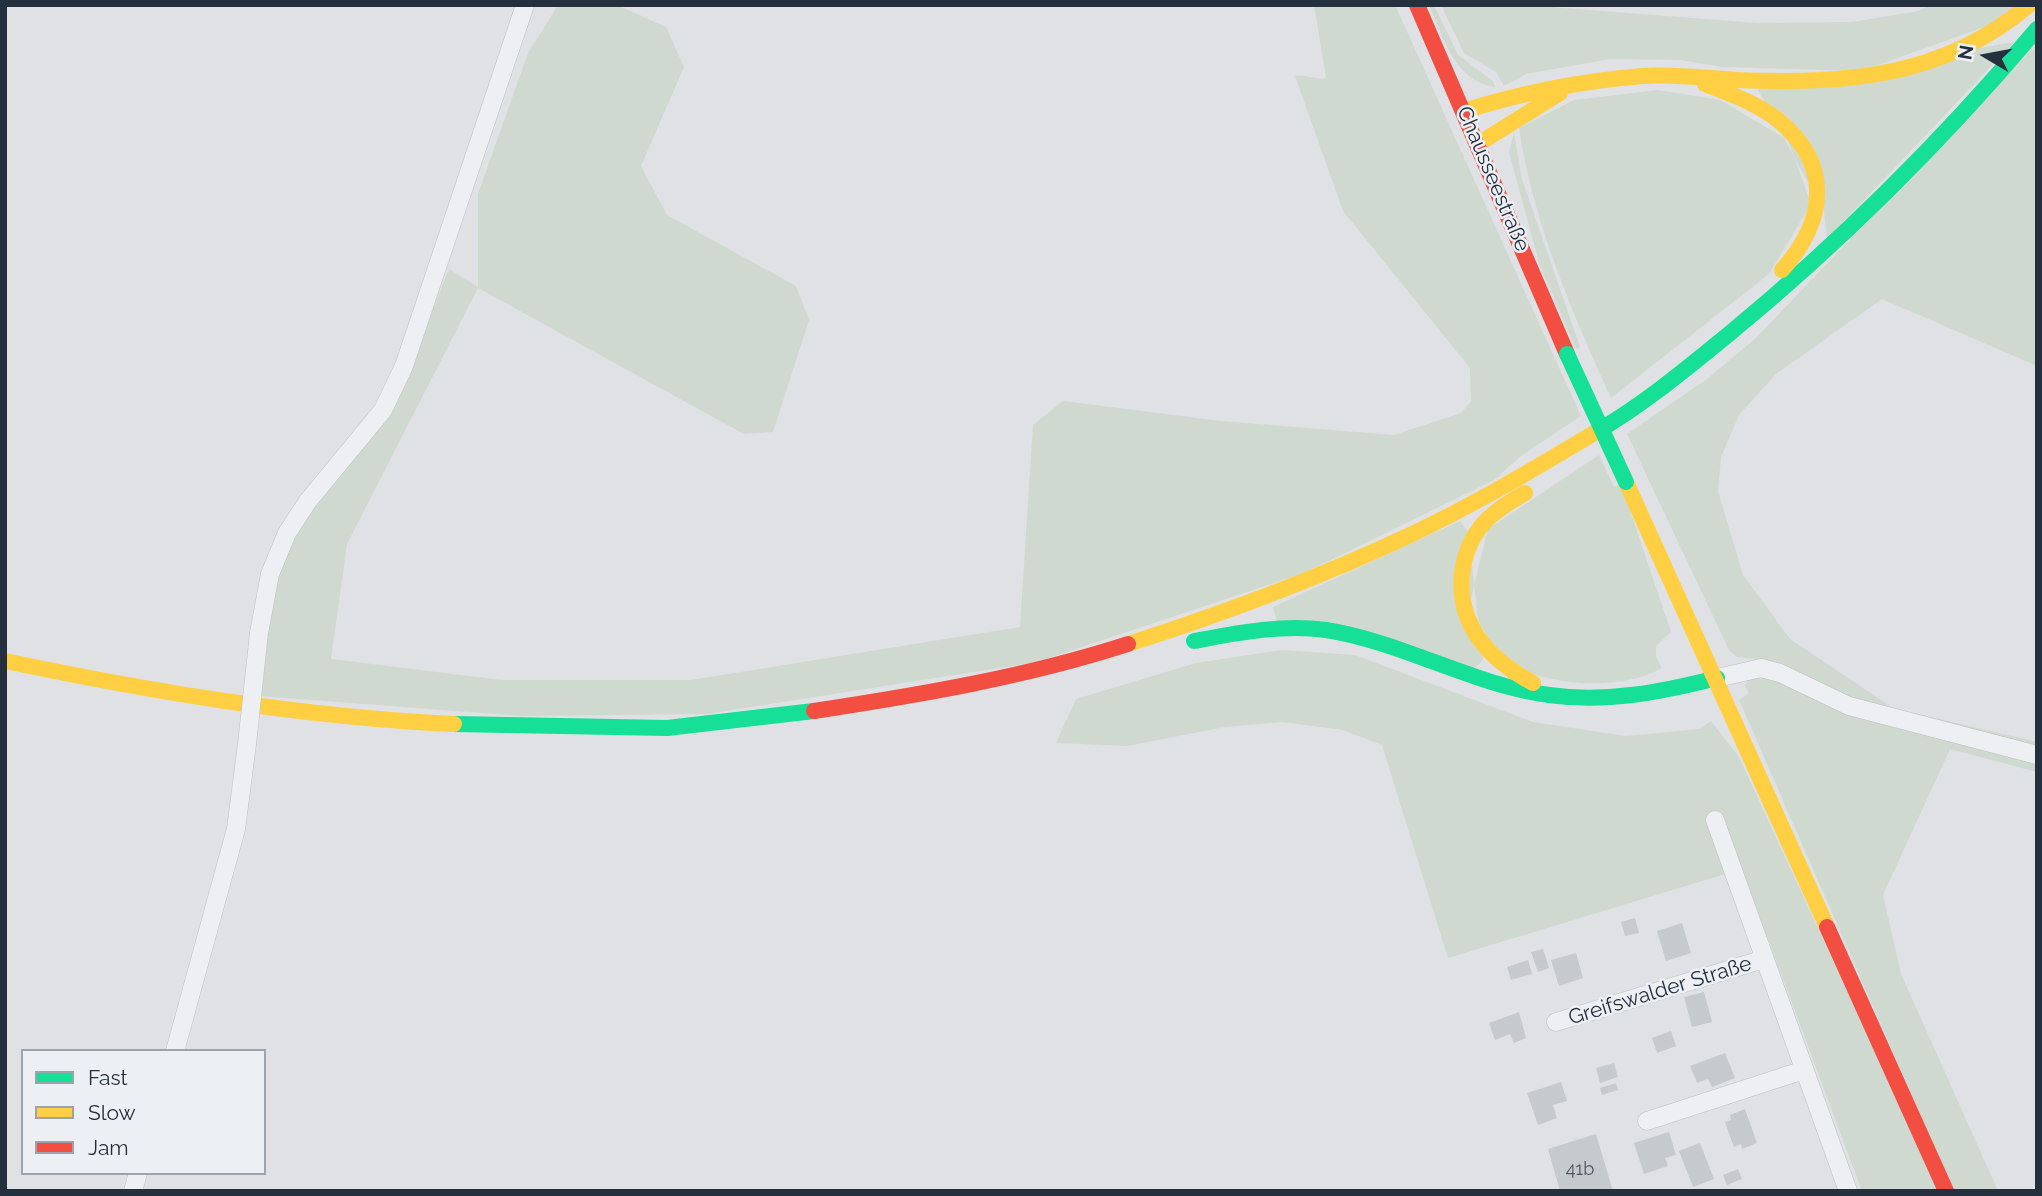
<!DOCTYPE html>
<meta charset="utf-8">
<style>
body{margin:0}
#map{position:relative;width:2042px;height:1196px;overflow:hidden;background:#dfe1e4;font-family:Raleway,sans-serif}
canvas{display:block}
.frame{position:absolute;inset:0;border:7px solid #25303e;pointer-events:none}
.legend{position:absolute;left:21px;top:1049px;width:245px;height:126px;box-sizing:border-box;background:#ecf0f5;border:2px solid #9ca3ac;margin:0;padding:9px 12px;list-style:none;font-size:21px;color:#25303e}
.legend li{display:flex;align-items:center;gap:14px;height:35px}
.legend b{width:35px;border:2px solid #9ca3ac}
.north{position:absolute;left:1951px;top:21px;width:70px;height:70px;-webkit-text-stroke:5px #ecf0f5;paint-order:stroke;rotate:280deg;font-size:19px;font-weight:700;line-height:28px;text-align:center;color:#25303e}
.north::after{content:'';display:block;margin:auto;width:24px;height:32px;background:#25303e;clip-path:polygon(50% 0,100% 100%,50% 72%,0 100%)}
</style>
<div id="map">
<canvas width="2042" height="1196"></canvas>
<div class="frame"></div>
<ul class="legend">
<li><b style="height:9px;background:#16e098"></b>Fast</li>
<li><b style="height:9px;background:#ffcf43"></b>Slow</li>
<li><b style="height:9px;background:#f24e42"></b>Jam</li>
</ul>
<div class="north">N</div>
</div>
<script>
const ctx = document.querySelector('canvas').getContext('2d');
ctx.lineJoin = 'round';
function fill(path, color) { ctx.fillStyle = color; ctx.fill(path, 'evenodd'); }
function stroke(path, color, width, dash) { ctx.strokeStyle = color; ctx.lineWidth = width; ctx.lineCap = dash ? 'butt' : 'round'; ctx.setLineDash(dash || []); ctx.stroke(path); }
function label(font, color, halo, rows, align = 'center') {
  ctx.font = font + ' Raleway,sans-serif'; ctx.lineWidth = 5; ctx.setLineDash([]); ctx.textBaseline = 'middle'; ctx.strokeStyle = halo; ctx.fillStyle = color; for (const [text, x, y, turn = 0] of rows) {
    ctx.save(); ctx.translate(x, y); ctx.rotate((+turn || 0) * Math.PI / 180); ctx.textAlign = isNaN(turn) ? turn : align; if (halo) ctx.strokeText(text, 0, 0); ctx.fillText(text, 0, 0); ctx.restore();
  }
}
const green = new Path2D(`
 M558,5H617L666,27L684,67L641,166L667,215L796,286L809,320L773,432L744,434L478,288L347,544L331,659L502,680H691L1020,627L1033,425L1063,401L1221,421L1394,435L1461,413L1471,401L1470,368L1343,211L1295,76C1306,74 1314,80 1326,78L1314,5H1395L1581,416L1521,456L1494,480L1304,573L1037,662L707,714L522,716L259,696L270,600L292,538L407,375L449,269L478,287V194L528,53Z
 M1429,5H1434L1458,55L1493,81L1495,87C1455,82 1443,37 1429,5Z
 M1441,5H1525L1757,23L1852,22L1919,11L1931,5H2019L2001,21L1861,71L1722,67L1681,60L1610,59L1526,74L1504,86L1496,72L1464,53Z
 M2014,42L1827,239L1824,212L1757,88Z
 M2037,44V366L1882,299L1776,374L1739,415L1721,457L1718,491L1743,575L1790,639L1893,708L2037,742V772L1950,749L1883,895L1901,974L1998,1191H1954L1739,700L1749,693L1745,686L1748,679L1759,674L1758,659L1737,657L1729,650L1627,434L1707,379L1756,338Z
 M1658,90L1720,100L1788,140L1811,204L1769,274L1611,398C1573,315 1532,219 1519,128L1574,100Z
 M1514,133L1522,179L1580,347L1576,349L1539,263L1509,152Z
 M1599,455L1614,487L1621,484L1671,632L1656,646V657L1662,668C1622,691 1549,687 1509,663C1497,656 1478,619 1469,606L1488,529Z
 M1460,521L1468,532L1483,660L1474,669L1277,621L1273,607Z
 M1282,650L1355,655L1533,722L1626,736L1699,729L1711,721L1739,757L1939,1191H1862L1742,869L1448,958L1382,745L1343,730L1282,722L1225,727L1127,746L1056,743L1076,699L1196,663Z`);
const building = new Path2D(`
 M1635,918L1639,933L1625,936L1621,922Z
 M1682,923L1691,953L1666,961L1657,931Z
 M1543,949L1549,968L1538,972L1531,952Z
 M1576,953L1583,978L1559,986L1551,960Z
 M1528,960L1532,974L1511,980L1507,967Z
 M1704,992L1712,1022L1692,1027L1684,997Z
 M1519,1012L1526,1038L1514,1043L1510,1034L1495,1040L1489,1023Z
 M1671,1031L1676,1046L1657,1053L1652,1038Z
 M1725,1053L1735,1078L1712,1087L1708,1079L1697,1083L1690,1066Z
 M1614,1063L1618,1077L1600,1083L1596,1068Z
 M1561,1082L1567,1101L1553,1105L1557,1118L1538,1125L1527,1093Z
 M1616,1083L1618,1090L1602,1095L1600,1088Z
 M1745,1109L1757,1143L1742,1149L1741,1144L1734,1147L1725,1122L1731,1120L1730,1115Z
 M1669,1132L1676,1155L1665,1158L1668,1166L1644,1174L1634,1143Z
 M1596,1134L1613,1191H1560L1548,1149Z
 M1700,1143L1714,1179L1693,1187L1679,1151Z
 M1738,1169L1742,1179L1727,1185L1723,1175Z`);
const street = new Path2D(`
 M259,633L270,574L287,533L308,501L383,410L404,366L525,5
 M1717,678L1761,668L1780,673L1849,706L2037,755
 M1715,820L1848,1191
 M1556,1022L1764,959
 M175,1051L236,829L247,744
 M1647,1121L1804,1070
 M133,1191L138,1173`);
const fast = new Path2D(`
 M1601,429C1647,402 1688,367 1729,334C1841,242 1943,140 2037,29
 M1194,641C1237,633 1281,624 1326,630C1403,642 1472,685 1549,695C1606,703 1662,692 1717,678
 M454,724L667,728L814,711`);
const slow = new Path2D(`
 M1705,84C1730,94 1757,103 1778,120C1833,165 1826,221 1782,270
 M1464,111C1521,93 1582,81 1642,76C1673,74 1706,78 1738,80C1846,84 1942,78 2029,5
 M1478,144L1560,93
 M1626,482L1827,927
 M1525,493C1508,503 1491,513 1479,529C1469,542 1464,558 1462,574C1457,626 1490,660 1533,683
 M1128,644C1225,613 1319,578 1410,535C1476,504 1539,466 1601,429
 M5,661C153,692 303,717 454,724`);
const jam = new Path2D(`
 M1417,5L1567,354
 M814,711C919,695 1026,677 1128,644
 M1827,927L1946,1191`);
const streetBridge = new Path2D(`
 M247,744L259,633`);
const fastBridge = new Path2D(`
 M1567,354L1626,482`);
const numberNames = [
 ["41b",1580,1170]
];
const streetNames = [
 ["Chausseestraße",1493,179,67],
 ["Greifswalder Straße",1660,991,-17]
];
fill(green, '#d0d9cf');
fill(building, '#c7cacd');
stroke(street, '#bdbfc2', 19);
stroke(street, '#eeeff2', 18);
stroke(fast, '#16e098', 16);
stroke(slow, '#ffcf43', 16);
stroke(jam, '#f24e42', 16);
stroke(streetBridge, '#bdbfc2', 19, []);
stroke(streetBridge, '#eeeff2', 18);
stroke(fastBridge, '#16e098', 16);
label('18px', '#4e5762', null, numberNames);
label('21px', '#25303e', '#ecf0f5', streetNames);
</script>
